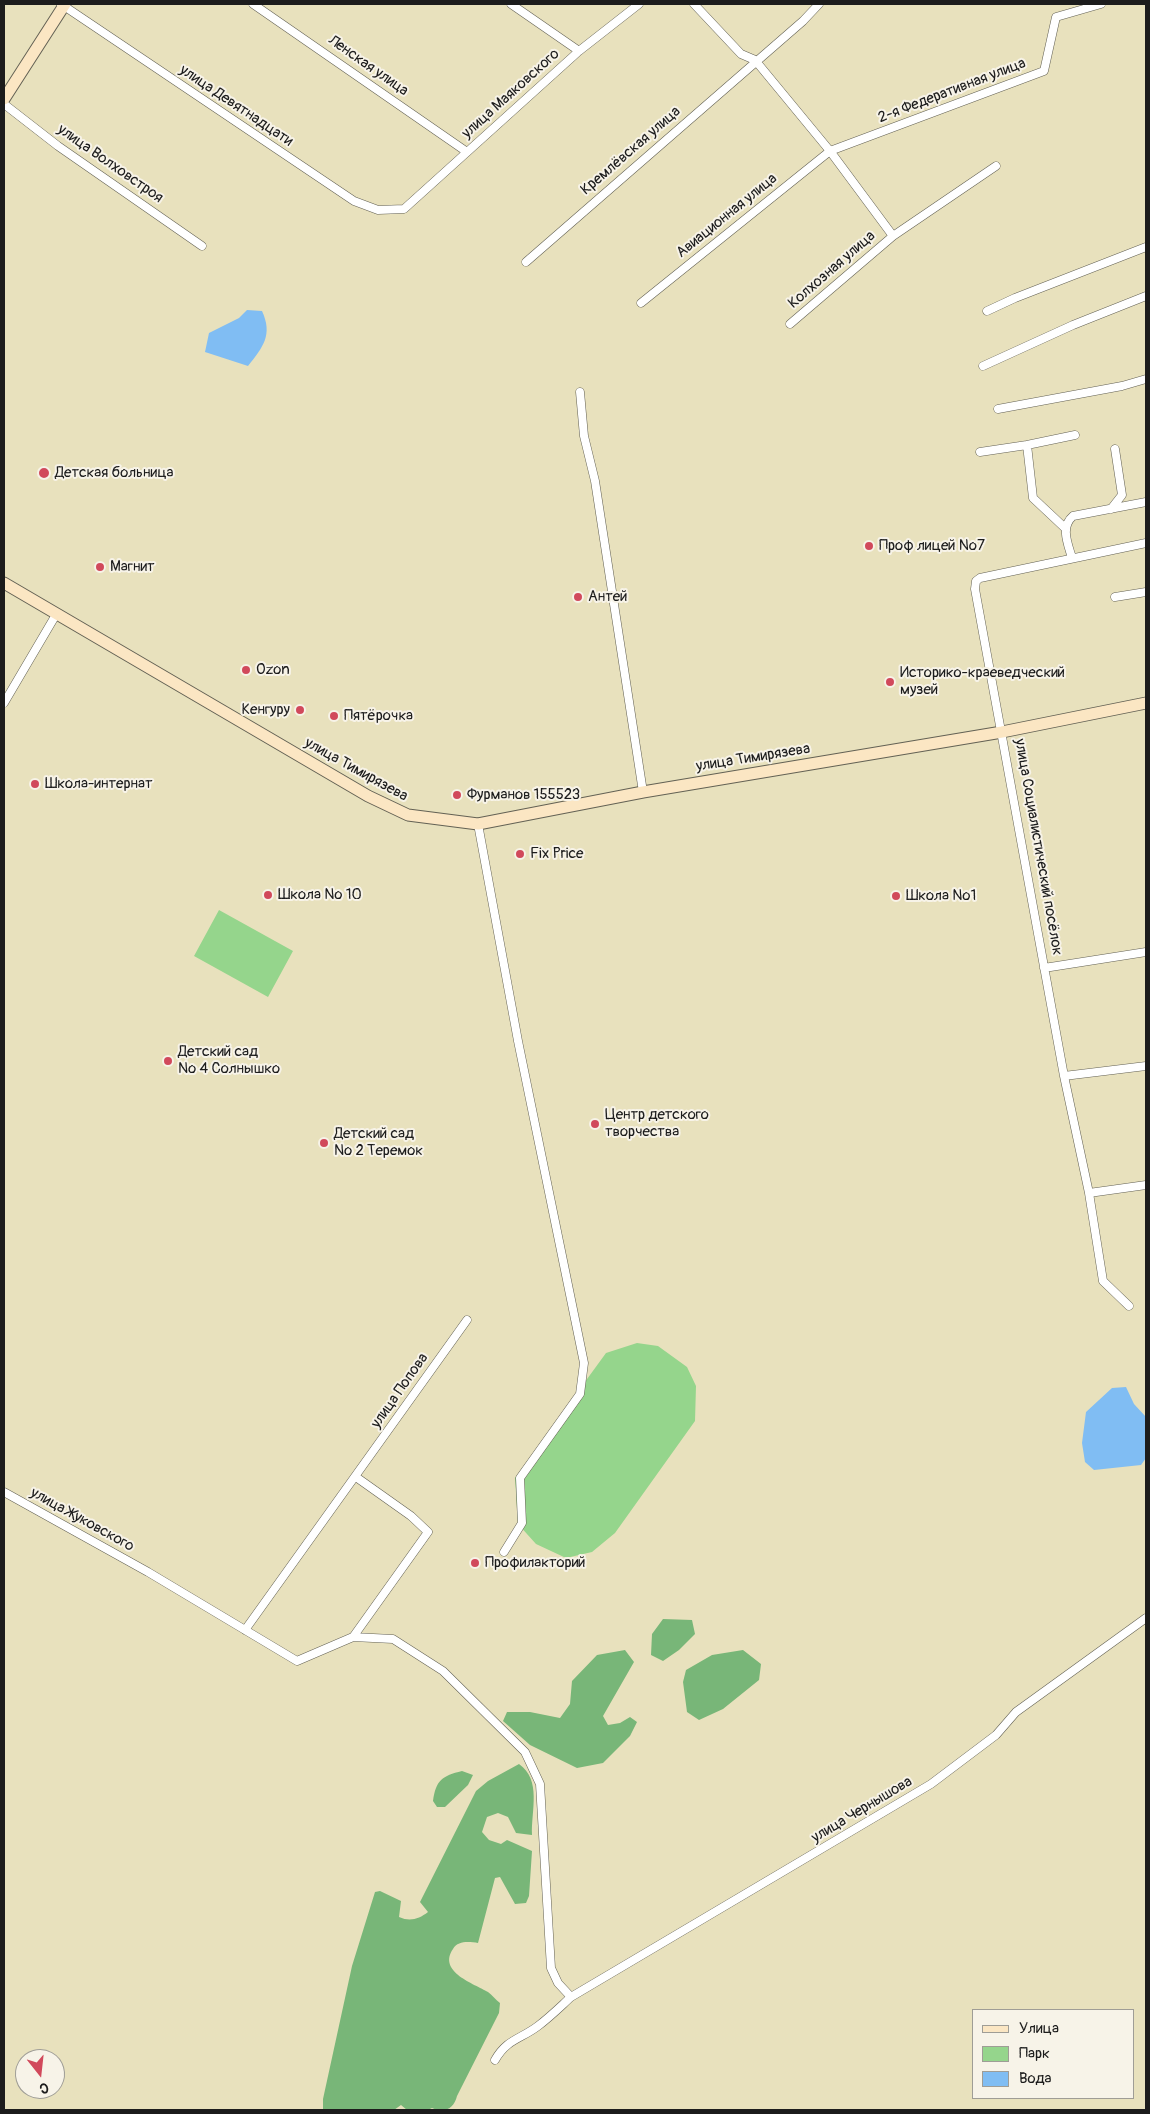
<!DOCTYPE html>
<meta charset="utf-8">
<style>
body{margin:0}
#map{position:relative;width:1150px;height:2114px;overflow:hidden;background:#e8e1bd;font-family:Pangolin,sans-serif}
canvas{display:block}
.frame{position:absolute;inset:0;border:5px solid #1c1c1c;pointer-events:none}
.legend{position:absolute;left:972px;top:2009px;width:162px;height:90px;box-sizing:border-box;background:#f7f3e8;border:1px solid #9f9d96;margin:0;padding:6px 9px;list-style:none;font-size:15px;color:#1c1c1c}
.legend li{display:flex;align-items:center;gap:10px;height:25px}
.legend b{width:25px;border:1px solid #9f9d96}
.north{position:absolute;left:15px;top:2049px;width:50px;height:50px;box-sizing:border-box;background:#f7f3e8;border:1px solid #9f9d96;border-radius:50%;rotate:164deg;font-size:14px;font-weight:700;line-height:20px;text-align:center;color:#1c1c1c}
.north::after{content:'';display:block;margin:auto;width:18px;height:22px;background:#d1495b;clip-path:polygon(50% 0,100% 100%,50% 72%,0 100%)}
</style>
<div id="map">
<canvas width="1150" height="2114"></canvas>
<div class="frame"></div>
<ul class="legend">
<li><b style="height:6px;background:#fbe6c3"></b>Улица</li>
<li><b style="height:14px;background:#95d58c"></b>Парк</li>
<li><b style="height:14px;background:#80bdf3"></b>Вода</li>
</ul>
<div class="north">С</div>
</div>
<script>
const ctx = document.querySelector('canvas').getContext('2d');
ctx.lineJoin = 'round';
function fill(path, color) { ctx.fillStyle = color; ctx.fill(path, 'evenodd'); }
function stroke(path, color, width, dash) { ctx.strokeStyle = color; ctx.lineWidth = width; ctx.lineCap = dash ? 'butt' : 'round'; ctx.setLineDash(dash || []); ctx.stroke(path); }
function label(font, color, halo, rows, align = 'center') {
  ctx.font = font + ' Pangolin,sans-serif'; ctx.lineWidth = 4; ctx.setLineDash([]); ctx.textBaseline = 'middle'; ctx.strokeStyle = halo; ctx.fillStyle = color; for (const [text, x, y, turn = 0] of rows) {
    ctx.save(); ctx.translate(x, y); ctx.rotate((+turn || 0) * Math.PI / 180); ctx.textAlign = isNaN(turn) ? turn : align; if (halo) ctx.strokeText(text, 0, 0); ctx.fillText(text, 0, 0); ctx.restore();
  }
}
const green = new Path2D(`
 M219,910L293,951L268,997L194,956Z
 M637,1343L658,1346L687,1367L696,1386L695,1421L615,1533L592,1552L566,1558L536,1544L518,1524L515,1478L606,1353Z`);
const forest = new Path2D(`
 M663,1619L692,1620L695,1634L679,1650L663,1661L651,1655L652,1634Z
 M625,1650L634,1662L603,1716L608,1725L620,1723L630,1717L637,1722L630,1736L603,1763L577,1768L530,1745L503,1721L507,1712H530L560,1718L570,1704L572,1681L597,1655Z
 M743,1650L761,1664L759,1680L723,1709L699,1720L687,1712L683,1682L686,1670L712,1655Z
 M519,1764C542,1780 531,1811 532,1835L516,1833L508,1817L498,1813L487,1817L482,1832L489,1840L501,1844L507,1840L532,1851L529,1896L526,1903L515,1904L500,1877L495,1878L478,1943C470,1942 458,1940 453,1949C437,1972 475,1984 488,1992C492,1995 496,2000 500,2003L499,2013L457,2096C454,2108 445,2114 432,2108L428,2110H407L401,2105L394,2110H323V2099L352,1966L375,1892L380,1891L401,1901L399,1917C410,1922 419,1919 428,1912L420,1902L476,1791L488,1781Z
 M462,1771L473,1775L468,1785L445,1807H437L433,1801C436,1780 442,1776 462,1771Z`);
const water = new Path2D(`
 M247,310L262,311C273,335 263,347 248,366L205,352L209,333L239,318Z
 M1126,1387L1134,1404L1146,1417V1458L1141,1465L1094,1470L1085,1462L1082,1443L1086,1412L1112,1388Z`);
const street = new Path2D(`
 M61,4L354,201L378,210L404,209L579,51L639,4
 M253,4L467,152
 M511,4L579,51
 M694,4L741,54L755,60L830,151L893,236
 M4,104L58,146L202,246
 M526,262L803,21L819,4
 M641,303L830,151L1044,71L1056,17L1101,4
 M987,311L1015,298L1146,247
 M790,324L893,236L996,166
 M983,366L1073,325L1146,296
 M580,392L584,436L595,481L643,792
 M998,409L1122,386L1146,379
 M980,452L1027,445
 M1111,509L1122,495L1115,449
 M1065,528L1033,498L1027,445L1075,435
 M1072,558C1068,544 1060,527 1073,516L1146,502
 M1115,597L1146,592
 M4,703L57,613
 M478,824L518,1041L584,1363L580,1394L520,1478L522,1523L504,1552
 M1044,968L1146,952
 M1064,1076L1146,1066
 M1089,1193L1146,1185
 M1129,1306L1103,1281L1089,1193L1064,1076L975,589L976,581L980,578L1146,543
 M4,1492L148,1572L297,1661L353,1637L393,1639L443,1671L525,1752L540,1784L551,1968L558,1983L571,1997
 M245,1630L467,1320
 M353,1637L428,1532L411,1516L356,1477
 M495,2060C507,2039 521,2039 538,2026C550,2017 560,2007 571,1997L931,1784L996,1735L1016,1712L1146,1618`);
const secondary = new Path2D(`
 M4,99L65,4
 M4,583L368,796L408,815L478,824L643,792L1002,732L1146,703`);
const markers = [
 [44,473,6,"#d1495b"],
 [869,546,5,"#d1495b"],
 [100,567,5,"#d1495b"],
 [578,597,5,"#d1495b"],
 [246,670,5,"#d1495b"],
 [890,682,5,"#d1495b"],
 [300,710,5,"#d1495b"],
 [334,716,5,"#d1495b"],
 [35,784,5,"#d1495b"],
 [457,795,5,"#d1495b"],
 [520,854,5,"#d1495b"],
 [268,895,5,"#d1495b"],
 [896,896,5,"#d1495b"],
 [168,1061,5,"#d1495b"],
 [595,1124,5,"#d1495b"],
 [324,1143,5,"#d1495b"],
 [475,1563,5,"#d1495b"]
];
const streetNames = [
 ["Ленская улица",368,66,35],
 ["2-я Федеративная улица",952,91,-21],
 ["улица Маяковского",511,94,-42],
 ["улица Девятнадцати",236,106,34],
 ["Кремлёвская улица",631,151,-41],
 ["улица Волховстроя",110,164,35],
 ["Авиационная улица",727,216,-39],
 ["Колхозная улица",832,270,-41],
 ["улица Тимирязева",753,758,-9],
 ["улица Тимирязева",356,770,29],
 ["улица Социалистический посёлок",1038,847,80],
 ["улица Попова",400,1391,-55],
 ["улица Жуковского",82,1520,29],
 ["улица Чернышова",862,1810,-31]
];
const poiNames = [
 ["Детская больница",55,473],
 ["Проф лицей №7",879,546],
 ["Магнит",110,567],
 ["Антей",588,597],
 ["Ozon",256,670],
 ["Историко-краеведческий",900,673],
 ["музей",900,690],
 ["Кенгуру",290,710,"right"],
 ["Пятёрочка",344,716],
 ["Школа-интернат",45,784],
 ["Фурманов 155523",467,795],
 ["Fix Price",530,854],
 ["Школа № 10",278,895],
 ["Школа №1",906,896],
 ["Детский сад",178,1052],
 ["№ 4 Солнышко",178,1069],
 ["Центр детского",605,1115],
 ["творчества",605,1132],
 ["Детский сад",334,1134],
 ["№ 2 Теремок",334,1151],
 ["Профилакторий",485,1563]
];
fill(green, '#95d58c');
fill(forest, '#78b678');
fill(water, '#80bdf3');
stroke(street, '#636154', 9);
stroke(secondary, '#636154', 13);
stroke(street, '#fff', 8);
stroke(secondary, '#fbe6c3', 11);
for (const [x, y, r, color] of markers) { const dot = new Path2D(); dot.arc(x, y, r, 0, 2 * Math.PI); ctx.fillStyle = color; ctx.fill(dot); stroke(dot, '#f7f3e8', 2); }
label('15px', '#1c1c1c', '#f7f3e8', streetNames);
label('15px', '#1c1c1c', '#f7f3e8', poiNames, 'left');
</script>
